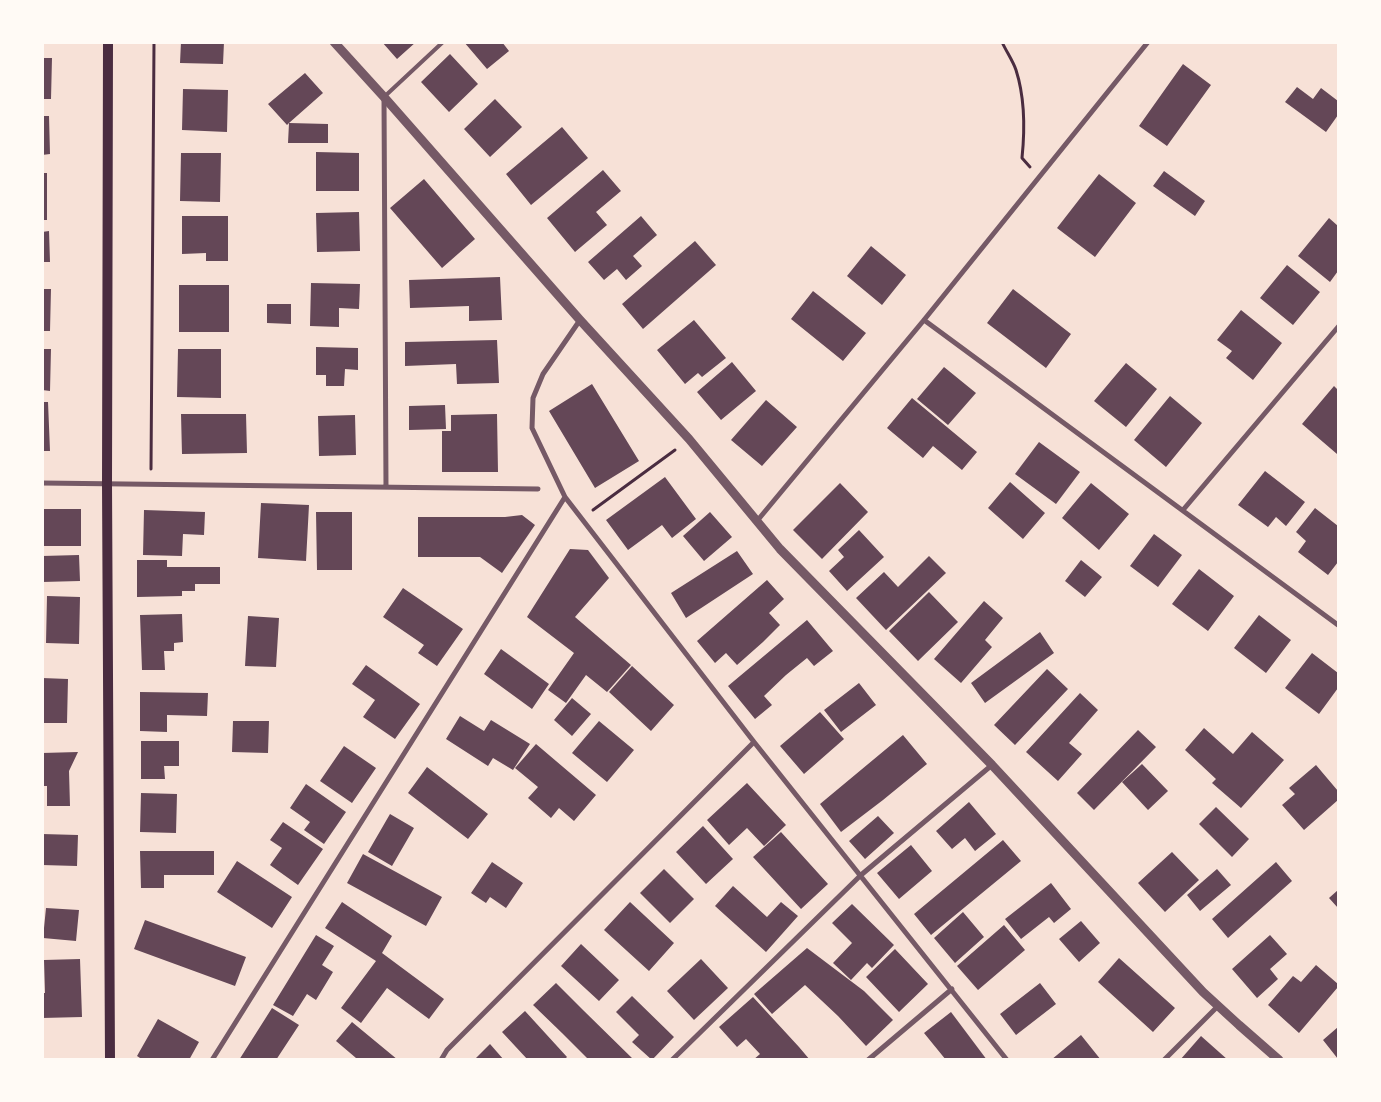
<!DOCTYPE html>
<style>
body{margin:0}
#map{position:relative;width:1381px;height:1102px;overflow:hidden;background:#f7e1d7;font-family:Bitter,serif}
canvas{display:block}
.frame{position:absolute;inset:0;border:44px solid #fffaf5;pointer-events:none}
</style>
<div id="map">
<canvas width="1381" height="1102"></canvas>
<div class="frame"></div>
</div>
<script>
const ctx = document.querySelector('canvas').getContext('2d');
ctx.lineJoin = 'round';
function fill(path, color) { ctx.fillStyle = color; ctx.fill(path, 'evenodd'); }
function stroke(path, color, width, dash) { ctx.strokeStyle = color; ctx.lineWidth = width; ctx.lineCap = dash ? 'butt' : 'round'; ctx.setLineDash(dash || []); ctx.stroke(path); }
const building = new Path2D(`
 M181,42H224L223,64L180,63Z
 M382,42H416L397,59Z
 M464,42H502L509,51L487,69Z
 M450,54L478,84L449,112L421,82Z
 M42,58H52L51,99H42Z
 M1183,64L1211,85L1167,146L1139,126Z
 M305,73L323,93L289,123L328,124V143H288L289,123L287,125L268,104Z
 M1297,87L1313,99L1321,88L1338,101V115L1326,132L1285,102Z
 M183,89L228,90L227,132L182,130Z
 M495,99L522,127L490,157L464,129Z
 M42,116H49L50,154L42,155Z
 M562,127L588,158L531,205L506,174Z
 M316,152L359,153V191H316Z
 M181,153H221L220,202L180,201Z
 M603,170L621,191L596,212L607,225L575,252L547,218Z
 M1164,171L1205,201L1195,216L1153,186Z
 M42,173H47V220H42Z
 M1099,174L1136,203L1095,257L1057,228Z
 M424,179L475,239L442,268L390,208Z
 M359,212L360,251L317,252L316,213Z
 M182,216H228V261H206V253L182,254Z
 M641,216L657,235L633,256L642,266L626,280L617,269L604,280L588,262Z
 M1329,218L1338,226V271L1330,282L1298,256Z
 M49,231L50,262H42V232Z
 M695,241L716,265L643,329L622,304Z
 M871,246L906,275L882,305L847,276Z
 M1287,265L1320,292L1293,325L1260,298Z
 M500,277L502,320L469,321V306L410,308L409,280Z
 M311,283L360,284L359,309L339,308V327L310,326Z
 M179,285H229V332H179Z
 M42,289H51L50,331H42Z
 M1013,289L1071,334L1046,368L987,323Z
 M813,291L866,333L843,361L791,319Z
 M267,304H291V324L267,323Z
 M1241,310L1282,343L1253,380L1226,358L1232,351L1217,340Z
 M694,320L726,358L702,377L698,373L685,384L657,350Z
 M497,340L499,383L457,384L456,364L405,366V342Z
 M316,347L358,348V370L345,369L344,386H326V375H316Z
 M42,349H51L50,391L42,390Z
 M178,349H221V398L177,397Z
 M732,362L756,391L721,420L697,392Z
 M1126,363L1157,389L1126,427L1094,401Z
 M944,367L976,393L948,425L917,399Z
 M592,384L639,461L595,488L549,411Z
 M1334,386L1338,390V453L1337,454L1302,424Z
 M1170,396L1202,423L1166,467L1134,440Z
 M912,398L977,452L962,470L933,446L923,458L887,428Z
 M766,400L797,427L762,466L731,440Z
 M42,402H48L50,451H42Z
 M445,405L446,429L409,430V406Z
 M181,414H246L247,453L182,454Z
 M497,414L498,472H442V431H451V415Z
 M355,415L356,455L319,456L318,416Z
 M1039,442L1080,472L1056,504L1015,474Z
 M1265,471L1305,502L1286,526L1276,517L1268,527L1238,505Z
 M665,477L696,519L672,538L662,525L628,550L606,520Z
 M1010,482L1045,513L1023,539L988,508Z
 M840,483L868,512L822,559L793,530Z
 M1091,483L1129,514L1099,550L1062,518Z
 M261,503L309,505L306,561L258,558Z
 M1315,508L1338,526V562L1328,575L1298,552L1306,541L1296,532Z
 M42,509H81V546H42Z
 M144,510L205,512L204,535L183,534L182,556L143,555Z
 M316,512H352V570H317Z
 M710,512L732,537L704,561L683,536Z
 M522,515L535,525L502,573L480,557H418V517H505Z
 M859,530L884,557L847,591L829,571L844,557L838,550Z
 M1154,534L1182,555L1158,587L1130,566Z
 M570,549L588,550L609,578L575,617L631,665L607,692L586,675L566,703L548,690L574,653L527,617Z
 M737,551L753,574L686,618L671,593Z
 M79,555L80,581L42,582V556Z
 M929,556L946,573L886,630L856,598L884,572L898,587Z
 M137,560H167V567H220V584H195V591H182V596L137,597Z
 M1081,560L1102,577L1085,597L1065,581Z
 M1199,569L1234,596L1208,631L1172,604Z
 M767,580L784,599L769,613L780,625L763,642L737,665L726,653L715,663L697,641Z
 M403,588L463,629L437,666L418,653L424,645L383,617Z
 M929,592L958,622L918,661L889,631Z
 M47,596L80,597L79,644L46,643Z
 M984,601L1003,618L985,640L992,647L961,683L934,659Z
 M182,614L183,642L174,643V651H164L165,670H142L140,615Z
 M1259,615L1291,640L1266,673L1234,648Z
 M248,616L279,618L276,667L245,666Z
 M807,620L833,651L814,666L807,658L786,675L764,696L772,705L755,719L728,686Z
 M1040,632L1054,653L985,703L971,683Z
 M501,649L549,684L532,709L484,674Z
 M1312,653L1338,673V688L1319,714L1285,688Z
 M366,665L420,704L395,739L363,717L375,700L352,684Z
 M632,666L674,705L651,731L609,692Z
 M1047,669L1068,689L1015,745L994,725Z
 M42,678L68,679L67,723H42Z
 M859,683L876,705L841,732L824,710Z
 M140,692L208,693L207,716L167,715V732L140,731Z
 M1080,693L1098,710L1069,743L1082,754L1058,781L1026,752Z
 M572,698L591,714L572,736L554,720Z
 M820,712L844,739L804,774L780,746Z
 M460,716L484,731L491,720L530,744L513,770L493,758L488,766L446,739Z
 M233,721H269L268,753L232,752Z
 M599,721L634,750L607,782L572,753Z
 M1204,728L1233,754L1252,732L1284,760L1241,808L1212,783L1216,779L1185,750Z
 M1138,730L1156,747L1094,810L1077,793Z
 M903,735L927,764L883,800L841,832L820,804Z
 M141,741H179V766H164L165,779H141Z
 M536,744L596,795L574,821L559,808L551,818L528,798L538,787L515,768Z
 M344,746L376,768L352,803L320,781Z
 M78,752L69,771L70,806H47V786H42V753Z
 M1142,764L1168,791L1148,810L1122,782Z
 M1316,765L1338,791V800L1304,830L1282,805L1295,794L1289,788Z
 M427,767L488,814L468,839L408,793Z
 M747,783L786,825L764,846L747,828L729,845L707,820Z
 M306,784L346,812L324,844L304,830L310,822L290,808Z
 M141,793L177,794L176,833L140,832Z
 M969,802L996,834L975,851L965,838L952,849L936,831Z
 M1216,807L1249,839L1232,857L1199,824Z
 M390,814L414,828L392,866L368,852Z
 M878,816L894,833L865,859L849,841Z
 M283,822L323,849L298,885L270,865L282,848L270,840Z
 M703,826L733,859L706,884L676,852Z
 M781,832L828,884L801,909L753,857Z
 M42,834L78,835L77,866L42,865Z
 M1003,840L1021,861L931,935L914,914Z
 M911,845L932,871L899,899L877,873Z
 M140,851H214V875H164V888H141Z
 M1172,852L1199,880L1165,912L1138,883Z
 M363,854L442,897L426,926L347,883Z
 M237,861L292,897L272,928L217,892Z
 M492,862L523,883L506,908L490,897L486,903L471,893Z
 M1276,862L1292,881L1228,938L1212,919Z
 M664,869L694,899L670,923L640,893Z
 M1217,869L1231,885L1200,911L1187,895Z
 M1051,883L1071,909L1054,923L1049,917L1021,939L1005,919Z
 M733,886L767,917L781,902L798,916L766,952L715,906Z
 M1338,890V908L1329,898Z
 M342,902L392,936L382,953L444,999L429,1019L387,988L361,1023L341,1008L376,961L325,928Z
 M630,902L674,943L649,971L604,930Z
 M852,904L894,945L872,968L867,963L851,980L833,963L852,943L832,923Z
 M46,908L79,910L76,941L43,938Z
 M963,912L984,937L955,963L934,938Z
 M145,920L246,957L235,986L134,949Z
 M1081,921L1100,943L1079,962L1059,939Z
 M1004,925L1025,950L978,990L957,966Z
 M316,935L334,946L322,965L333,972L316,1000L307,994L293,1016L273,1005Z
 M1270,935L1287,954L1270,969L1278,979L1257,998L1232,969Z
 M581,944L619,980L599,1001L561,966Z
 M807,948L864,991L893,1020L866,1046L838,1016L805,985L772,1014L754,994Z
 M895,949L928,984L899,1012L866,977Z
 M1119,958L1175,1008L1153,1032L1098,982Z
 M80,959L82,1017L42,1018V993H45L44,960Z
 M701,959L728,988L694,1020L667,991Z
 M1316,965L1338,984V987L1299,1033L1268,1005L1293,976L1301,982Z
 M556,983L583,1010L634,1060H589L562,1033L533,1005Z
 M1040,983L1056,1004L1016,1035L1000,1014Z
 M632,996L674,1037L652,1060L632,1042L639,1035L616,1012Z
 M753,997L799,1047L810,1060H753L760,1054L746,1039L737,1047L719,1027Z
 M272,1008L299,1025L276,1060H239Z
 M525,1011L567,1057L564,1060H528L502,1032Z
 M951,1012L987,1060H946L924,1033Z
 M158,1019L199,1042L189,1060H143L137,1056Z
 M352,1022L398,1060H354L356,1058L336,1041Z
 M1338,1027V1059L1323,1040Z
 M1081,1035L1101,1060H1051Z
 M1201,1036L1228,1060H1180Z
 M490,1044L504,1060H474Z`);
const path = new Path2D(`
 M1002,42C1006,51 1013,61 1016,70C1025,98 1025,129 1022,158L1030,167
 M151,469L154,42
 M593,510L675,450`);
const service = new Path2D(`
 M384,97L443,42`);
const minor = new Path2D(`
 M384,98L386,487
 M580,320L543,374L533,398L532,428L565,497L754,742L1007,1060
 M924,320L1338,625
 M42,483L538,489
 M1183,510L1338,327
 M757,521L924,320L1148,42
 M212,1060L565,497
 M441,1060L447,1050L754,742
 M672,1060L861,875L992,765
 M868,1060L952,989
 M1164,1060L1218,1006`);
const tertiary = new Path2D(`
 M334,42L384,97L580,320L689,439L780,549L992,765L1203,992L1239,1025L1279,1060`);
const secondary = new Path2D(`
 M108,42L107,483L110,1060`);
fill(building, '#644757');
stroke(path, '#4a2c40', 3);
stroke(service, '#755966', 4);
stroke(minor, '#755966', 5);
stroke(tertiary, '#755966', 9);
stroke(secondary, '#4a2c40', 10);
</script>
